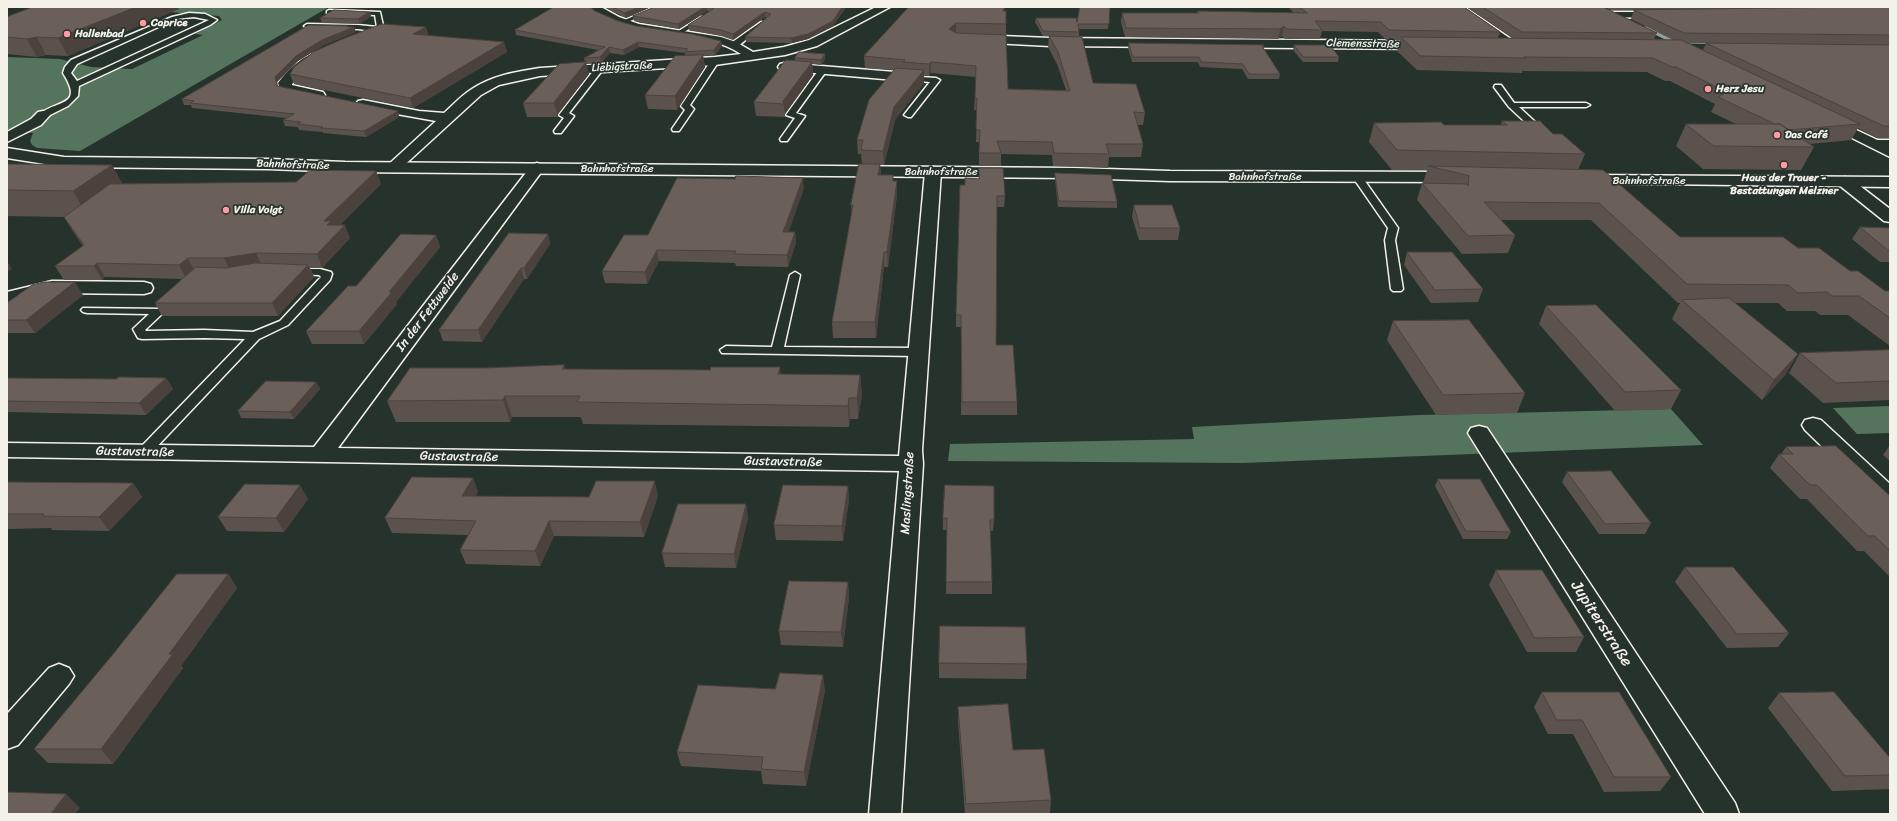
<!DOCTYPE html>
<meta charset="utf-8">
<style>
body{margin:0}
#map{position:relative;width:1897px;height:821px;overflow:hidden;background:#26332d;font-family:Sriracha,sans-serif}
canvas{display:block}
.frame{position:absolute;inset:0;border:8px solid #f4f1e8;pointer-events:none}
</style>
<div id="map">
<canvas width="1897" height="821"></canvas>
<div class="frame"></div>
</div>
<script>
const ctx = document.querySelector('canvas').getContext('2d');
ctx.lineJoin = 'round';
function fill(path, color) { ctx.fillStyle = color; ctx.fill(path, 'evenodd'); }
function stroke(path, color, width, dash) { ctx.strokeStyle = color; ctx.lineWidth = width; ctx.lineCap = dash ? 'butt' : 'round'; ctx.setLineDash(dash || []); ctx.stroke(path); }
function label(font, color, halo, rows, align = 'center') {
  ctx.font = font + ' Sriracha,sans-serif'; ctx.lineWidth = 3.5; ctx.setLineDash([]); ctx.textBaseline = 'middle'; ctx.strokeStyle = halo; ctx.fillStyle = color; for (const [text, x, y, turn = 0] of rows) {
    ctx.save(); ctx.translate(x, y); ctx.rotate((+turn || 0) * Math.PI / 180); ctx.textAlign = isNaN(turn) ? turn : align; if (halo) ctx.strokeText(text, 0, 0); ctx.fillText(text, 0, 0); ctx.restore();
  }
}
const green = new Path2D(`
 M131,7H329L80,151L37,148L32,145L30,141L33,133L7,129V57L60,59L91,67L132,69L203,35L195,34L222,20L219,16L170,12Z
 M1890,406V433L1857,434L1833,408Z
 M1671,409L1703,445L1243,463L948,461L950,444L1194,439L1192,427L1420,415Z`);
const stream = new Path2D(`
 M1647,28L1678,43`);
const service = new Path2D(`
 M655,7H664L625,23L620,22Z
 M329,10L380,12L384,30L381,32L358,29L307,28L304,26L307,24L358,25L377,27L375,15L327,13V11Z
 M189,13L205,14L217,20L210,25L79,86L78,96L68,106L46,117H43L39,115C56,99 85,108 63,73L65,67L71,60L172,17ZM194,17L209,20L77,81L71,73L77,64L176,19Z
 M701,17L706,18L681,34H677V32Z
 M761,22L766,23L737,47H731V43Z
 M712,59L719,61L690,105L694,109L679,131H673L672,129L685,110L681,106Z
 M597,66L604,68L569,113L574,116L561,133H555L554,131L564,118L559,115Z
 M820,68L827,70L796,113L805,116L787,141H781L780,139L795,118L786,115Z
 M904,76L936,78L940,80L911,117H908L904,115L930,82L907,80H904Z
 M1495,85H1501L1514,103H1586L1590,105L1586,107H1519L1545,131L1546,133L1542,136L1539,135L1509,107L1494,87Z
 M1874,140H1890V146L1871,145L1870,143Z
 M1357,173L1360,174L1398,228L1395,240L1403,289L1401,291H1393L1391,289L1385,240L1388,228L1352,176Z
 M295,269H320L331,272L332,274L330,280L288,325L259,339L149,455H139L137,452L139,449L245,339L204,338L142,339L138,338L133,329L149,314L87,313L83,312L81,310L83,308L163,309L165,311L163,313L145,330L146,331L204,330L253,332L280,321L321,277L319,275L291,274L290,272Z
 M795,272L800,275L784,347L918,348L924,352L918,356L722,353L720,350L726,346L772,347L790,275Z`);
const minor = new Path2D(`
 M588,7H601L619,17L639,24L721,37L736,42L753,52L784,47L809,40L876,7H890L817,46L785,55L715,65L540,76L499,85L481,95L399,170L394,172L389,170L386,167L389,164L436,121L358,107L356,104L358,101L363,100L419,111L444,113C453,105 462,95 472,89C493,75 516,72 540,68L715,57L741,54C705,29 645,40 603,18C598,15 592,12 588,7Z
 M1450,7H1464L1521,46L1515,50L1511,49Z
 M1608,12H1662L1668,15L1662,18L1604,17L1602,15L1604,13Z
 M977,35L1050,38L1429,41L1435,45L1429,49L1050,46L973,42L971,39Z
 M1667,43L1735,44L1741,48L1735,52L1663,50L1661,47Z
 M315,53L321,57L319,60L292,84V85L323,92L325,95L323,98L318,99L281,91L278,83C286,72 302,56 315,53Z
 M784,63L895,72L900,73L901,76L900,79L895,80L780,70L778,67L780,64Z
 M43,111L48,112L50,115L41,125L7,142V132L31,119L38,112Z
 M1829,117L1890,146V157L1824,124L1822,121L1824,118Z
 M537,163L542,165L545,168L542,171L338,448L899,456L925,172L928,169L933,167L938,169L941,172L922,450L923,464L901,814H869L899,471L7,457V443L314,447L532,165Z
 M1845,177L1851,179L1890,209V222L1884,221L1839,185L1837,182L1839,179Z
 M52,281L144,282L151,284L153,288L151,292L144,294L52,293L7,304V292Z
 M1813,418L1821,420L1890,484V506L1881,504L1805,430L1802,425L1805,420Z
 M1479,426L1487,428L1735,803L1739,814H1705L1468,433L1471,428Z
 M59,664L69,668L74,676L69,684L18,745L7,749V714L49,668Z`);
const secondary = new Path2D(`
 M7,148L64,157L269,159L345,162L1074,168L1170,171L1455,172L1461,174L1463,177L1461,180L1455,182L1170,181L1074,178L345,172L269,169L64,167L7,158Z
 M1585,175L1890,177V187L1579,183L1577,180L1579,177Z`);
const wall = new Path2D(`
 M552,7H590L595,11L618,21L636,26L721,41L722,46L715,55L703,56L705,67L677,110L648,109L645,95L685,56V53L639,47L624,55L610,53L601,63L586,64L589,74L558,114V117H527L523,103L585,62L584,58L598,50L516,35L515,30L554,7Z
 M604,7H651L626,18Z
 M655,7H846L833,26L808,39L792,43L746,42L745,37L767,17H765L733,40L721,36L689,30L688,25L710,11H707L679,29L634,21L633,16Z
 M909,7L1005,11L1006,24V35L1008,89L1066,90L1057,64L1048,47L1049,36H1043L1035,22L1036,18L1077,22L1110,7L1108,29H1079V37L1093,83L1145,113L1143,125H1137L1143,144L1141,157H1109L1108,168L1053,166L1052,155L1001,154V166H979V142H976L977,110H974L976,77L931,73L929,76L924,75V83L895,120L884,165H880L881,175L894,181L897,195L888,267H884L876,338H833L832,322L852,214L851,205L862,164L861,154H858L857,140L894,70L865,68L864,56Z
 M1288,7H1464L1500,32L1498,38H1513L1466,7H1603L1657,33L1654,39L1673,40L1631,19L1634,10H1611L1604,7H1890V45L1687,43L1703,50L1706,43L1890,45V138H1877L1858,128L1851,140L1809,144L1814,147L1801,170L1703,169L1676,146L1686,124H1736L1711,112L1715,104L1670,81H1665L1647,72L1522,71V73L1417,70L1397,51L1400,40H1386L1378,32L1322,31L1320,39H1285L1282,36L1278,39L1125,37L1121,22L1122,13H1197V11L1294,13Z
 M179,9L68,56L46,55L37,57L7,54V17Z
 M369,12L371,16L360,24L322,23L320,18Z
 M348,26L349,27L356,32L324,45L298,61L277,82L278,86L398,111L399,117L366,137L323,133V132L299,130L298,127L285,126L283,120L286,118L192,108L191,105H184L182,99Z
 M429,36L504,42L507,52L413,108L294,84L290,74Z
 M1129,43L1264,45L1263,48L1280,74L1279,79H1248L1242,69L1200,67L1198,62H1132L1128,48Z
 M1294,45L1339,57L1338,62H1303L1293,50Z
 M825,54V59L821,65L812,64L813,75L785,114V117L756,116L754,102L795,61V58Z
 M1502,121L1553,134L1585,154L1578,170L1680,237L1798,248L1850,271L1885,291H1890V346L1848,315H1820L1815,311H1787L1778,303H1735L1786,374L1762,400L1672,319L1680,303H1678L1591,220H1500L1515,235L1508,253L1462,254L1417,200L1422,183H1425H1423L1427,170H1392L1369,142L1374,123L1444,125H1501Z
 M7,164L122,184L296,182L376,171L381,184L340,225L350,238L322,268H310L314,277L278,316H162L155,303L183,279L105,277L102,280H64L55,266L83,246L72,230L64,217L7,216Z
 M1055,173L1117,202V208L1058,207L1055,179Z
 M965,185L1005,196L1004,207H997L996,345L1017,402V415H961V327H956V315Z
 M804,188L788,232H795L796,243L788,267L736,266L735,263L659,261L647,284L605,283L602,271L648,235Z
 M1134,205L1180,228L1178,240H1139L1132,217Z
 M1860,227L1890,228V262H1880L1852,239Z
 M548,234L550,244L527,279H524L482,342L443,341L439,330Z
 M436,235L440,247L396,302L397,304L364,344H312L306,331L356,286Z
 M1407,252L1483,289L1478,302L1431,303L1404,265Z
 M83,295L35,333H7V303Z
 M1546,306L1681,390L1671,409L1615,411L1539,324Z
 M1393,321L1525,393L1517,413L1436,415L1387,340Z
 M1890,350V400L1823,403L1789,373L1800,353Z
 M564,365L565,369L710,370L780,367V374L860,375L862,395L858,419H850L849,427L583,424L581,417H512L510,422H396L387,401L485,368Z
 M7,378L116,379L166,378L173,389L146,415L7,412Z
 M316,382L320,389L294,419L241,418L238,411Z
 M1890,445V461L1883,455Z
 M1786,447L1890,496V577L1864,551H1857L1807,499H1800L1770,468L1779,454H1781Z
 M1567,472L1651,523L1645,534H1599L1562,482Z
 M473,478L478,492L476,496L589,497L658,496L644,537L554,536L540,566L466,564L460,550L468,535L392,533L385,518Z
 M1438,479L1511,532L1507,539H1463L1435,486Z
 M7,482L133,483L142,497L109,531L52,530L51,528L7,529Z
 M848,486L849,500L843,541L776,540L774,525Z
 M308,499L284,532L227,531L218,517Z
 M746,504L748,518L736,568L665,567L662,553Z
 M943,518L994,520L993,531H990L992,582V594H946L947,530H943Z
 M1685,567L1789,633L1778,647L1727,648L1675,582Z
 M1496,570L1584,637L1576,652H1527L1489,585Z
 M228,574L237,588L181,666L183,668L113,764L48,763L34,749Z
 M848,582L849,597L843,647L781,645L779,631Z
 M939,663L1027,664L1026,679L939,678Z
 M775,689L825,690L806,786L763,784L761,771L681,766L677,752Z
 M1542,692L1671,777L1660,791L1604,792L1573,734H1548L1534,707Z
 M1779,693L1890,758V789L1832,791L1768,708Z
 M958,707L1013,750L1051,800L1050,814H965L958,721Z`);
const shadedWall = new Path2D(`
 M136,7H178L179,9L68,56L58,38Z
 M639,7H651L626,18L625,13Z
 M705,7H707V11L679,29L678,24Z
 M842,7H846L833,26L808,39L792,43L791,38Z
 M369,12L371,16L360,24L358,19Z
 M765,12V17L733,40V34Z
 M956,23V34L949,29Z
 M348,26L350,29L354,27L356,32L324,45L298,61L277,82L280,92L275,77L296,56L322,40Z
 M1284,26L1282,36L1278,39L1280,29Z
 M426,27L429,36L413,34Z
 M37,37L46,55L37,57L27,39Z
 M721,41L722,46L715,55L714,50Z
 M504,42L507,52L413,108L410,98Z
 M638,42L639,47L624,55L623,50Z
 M609,47L610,53L601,63L600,57Z
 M825,54V59L821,65V60Z
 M703,55L705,67L677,110L675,96Z
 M586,62L589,74L558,114V117L554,103L555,101Z
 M812,62L813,75L785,114L783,101Z
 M931,62V73L929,76V64Z
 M924,70V83L895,120L884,165L883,151L894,107Z
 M398,111L399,117L366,137L364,131Z
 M880,164L881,178L878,175Z
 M112,165L126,190L88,217L73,191Z
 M376,171L381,184L335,230L345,225L350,238L322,268L317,254L324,221Z
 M803,178L804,188L785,243L783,232Z
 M897,181V195L888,267L887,252Z
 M795,232L796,243L788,267L787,255Z
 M548,234L550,244L527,279L524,268Z
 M436,235L440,247L396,302L397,304L364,344L359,331L389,292Z
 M657,250L659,261L647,284L645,272Z
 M884,252V267L876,338L875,322Z
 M256,253L262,266L231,272L224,258Z
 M188,258L195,272L186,279L179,265Z
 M7,261L12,269L7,272Z
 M97,263L105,277L102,280L94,266Z
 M308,265L314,277L278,316L272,303Z
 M521,268L524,279L482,342L478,330Z
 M75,282L83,295L35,333L26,320Z
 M1798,354L1786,374L1762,400L1774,380Z
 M780,367L782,388L778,374Z
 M860,375L862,395L858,419L857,398Z
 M166,378L173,389L146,415L139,403Z
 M316,382L320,389L294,419L290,412Z
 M505,396L512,417L510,422L503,400Z
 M849,398L850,419L849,427L848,406Z
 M473,478L478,492L468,510L462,496Z
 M655,481L658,496L644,537L640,522Z
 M133,483L142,497L109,531L99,517Z
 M300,485L308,499L284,532L276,518Z
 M848,486L849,500L843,541L842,526Z
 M746,504L748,518L736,568L734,554Z
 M549,521L554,536L540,566L535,551Z
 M228,574L237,588L181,666L183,668L113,764L101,749L169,654Z
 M848,582L849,597L843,647L841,632Z
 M823,675L825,690L806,786L804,772Z
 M66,794L80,808L75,814H51Z`);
const building = new Path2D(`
 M33,7H136L58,38L37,37L27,39L7,37V17Z
 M554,7H590L595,11L618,21L636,26L692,34L721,41L714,50L685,52L688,49L638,42L623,50L609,47L600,57L584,58L605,47L515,30Z
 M613,7H639L625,13Z
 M655,7H705L678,24L633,16Z
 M713,7H842L833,21L808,34L791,38L745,37L771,14L765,12L733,34L721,30L688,25L713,9Z
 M909,7H1005L1003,11H1006V24L956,23L949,29L956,33L1006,35L1008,89L1070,91L1058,52L1049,36L1082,37L1093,83L1136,84L1145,113L1134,112L1143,144H1106L1109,154L1054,153L1052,142L997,141L1001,153H979L980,130L976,129L977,98H975L976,66L931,62L929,64L903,62L905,60L864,56Z
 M1080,7H1110L1109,24H1078L1079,32L1043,31L1036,18H1076L1077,22Z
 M1300,7H1464L1500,32L1389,30L1381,22L1315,21L1322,30L1287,29L1284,26L1280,29L1126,28L1122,13H1199L1197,11L1307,13Z
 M1483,7H1603L1657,33L1522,32Z
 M1890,7V35L1684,33L1634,10Z
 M334,10L369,12L358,19L320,18Z
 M382,24L426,27L413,34L504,42L410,98L290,74L294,67L315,51L345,38Z
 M309,25L348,26L347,27H354L322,40L296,56L275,77L277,86L398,111L364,131L321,128L323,127L297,124L301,122L283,120L294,114L190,103L194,101L182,99Z
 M1401,37L1681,40L1860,124L1789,130L1780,124H1775L1718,97L1727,92L1676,67H1672L1653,58L1524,57L1526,58L1421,56Z
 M1129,43L1264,45L1262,46L1280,74H1249L1243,64L1201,62L1199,57H1133Z
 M1706,43L1890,45V126H1884Z
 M1294,45H1330L1339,57H1304Z
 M799,52L825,54L821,60L795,58Z
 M703,55L675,96L645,95L675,56Z
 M786,60L812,62L783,101L784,104L754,102Z
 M586,62L555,101L554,103H523L559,64Z
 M896,68L924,70L894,107L883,151L861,150L863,140H857L869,100Z
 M1502,121H1540L1553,134H1562L1585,154L1397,150L1374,123L1441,122L1444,125H1507Z
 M1686,124H1780L1814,147L1714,146Z
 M7,164L112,165L73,191L7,190Z
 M859,164H880L878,175H893V181H897L887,252H884L875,322H832L853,205H851Z
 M1429,166L1603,170L1680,237H1783L1798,248H1819L1850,271H1858L1885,291H1890V318L1859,296H1832L1827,292L1798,293L1788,285L1687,284L1599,203L1484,202L1515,235L1468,236L1422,183L1467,184L1468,186L1469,176Z
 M979,168H1003L1005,196H997L996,345H1013L1017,402H962L961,315H956L960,185H965V178L979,179Z
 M310,170L376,171L324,221H331L327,225H345L317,254L256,253L224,258H188L179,265L97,263L94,266H55L84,245L64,217L110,184L296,182Z
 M1055,173L1111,175L1117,202L1059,201Z
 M736,176L803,178L783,232H795L787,255L734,254L736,251L657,250L645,272L602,271L624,235H648L677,178L735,179Z
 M1134,205H1172L1180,228H1140Z
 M1860,227L1890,228V250H1888Z
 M509,233L548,234L524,268H521L478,330H439Z
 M401,234L436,235L389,292H392L359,331H306L348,286H356Z
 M1407,252H1452L1483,289L1435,290Z
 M256,263L308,265L272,303H155L196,267L225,268Z
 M44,282H75L26,320H7V303L32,285Z
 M1729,298L1798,354L1774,380L1682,300Z
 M1596,305L1681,390L1625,392L1546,306Z
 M1469,320L1525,393L1443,395L1393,321Z
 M1890,350V381L1836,383L1800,353Z
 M564,365L562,369L710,370L711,367H780L778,374L860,375L857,398H849L848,406L577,402L580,396H505L503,400L387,401L410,368H485Z
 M119,377L166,378L139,403L7,401V378L116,379Z
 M266,381L316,382L290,412L238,411Z
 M1836,446L1890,496V551L1875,536H1868L1817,485H1810L1779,454H1793L1786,447Z
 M1611,471L1651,523L1605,524L1567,472Z
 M412,477L473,478L462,496L589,497L596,481H655L640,522L549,521L535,551L460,550L476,521L385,518Z
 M1438,479H1480L1511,532L1466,531Z
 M7,482L133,483L99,517L42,516L44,514H7Z
 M245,484L300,485L276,518L218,517Z
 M783,485L848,486L842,526L774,525Z
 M945,485L994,486V520H990L992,582H946L947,518H943Z
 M678,504H746L734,554L662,553Z
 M1685,567H1733L1789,633L1737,634Z
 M1496,570H1542L1584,637L1535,638Z
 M177,574H228L169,654H173L101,749H34L114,653Z
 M789,581L848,582L841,632L779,631Z
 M940,626L1025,627L1027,664L939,663Z
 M780,673L823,675L804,772L761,769L763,757L677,752L698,685L775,689Z
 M1542,692H1619L1671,777H1614L1582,720H1557Z
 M1834,692L1890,758V775L1845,776L1779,693Z
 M1008,704L1013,750L1044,749L1051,800L966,804L958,707Z
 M7,792L66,794L51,814H7Z`);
const markers = [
 [143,23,4,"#ff9aa2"],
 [67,34,4,"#ff9aa2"],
 [1708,89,4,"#ff9aa2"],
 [1777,135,4,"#ff9aa2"],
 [1784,165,4,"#ff9aa2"],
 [226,210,4,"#ff9aa2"]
];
const farPoinames = [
 ["Caprice",151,23],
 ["Hallenbad",75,34],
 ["Herz Jesu",1716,89],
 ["Das Café",1785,135],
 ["Haus der Trauer -",1784,178,"center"],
 ["Bestattungen Melzner",1784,191,"center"],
 ["Villa Voigt",234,210]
];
const farStreetnames = [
 ["Clemensstraße",1363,44,1],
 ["Liebigstraße",622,67,-3],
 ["Bahnhofstraße",293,165,2],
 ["Bahnhofstraße",617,169],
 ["Bahnhofstraße",941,172],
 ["Bahnhofstraße",1265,177],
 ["Bahnhofstraße",1649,181]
];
const streetNames = [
 ["In der Fettweide",428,312,-53],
 ["Gustavstraße",135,452,1],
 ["Gustavstraße",459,457,1],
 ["Gustavstraße",783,462,1],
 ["Maslingstraße",908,493,-87]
];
const nearStreetnames = [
 ["Jupiterstraße",1601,624,57]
];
fill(green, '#54745d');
stroke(stream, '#8fa2a1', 5);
stroke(service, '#f4f1e8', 3);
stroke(minor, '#f4f1e8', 3);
stroke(secondary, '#f4f1e8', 3);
fill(service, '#26332d');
fill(minor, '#26332d');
fill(secondary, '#26332d');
fill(wall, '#5c524d');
fill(shadedWall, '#4b423e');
fill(building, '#6b5f59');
stroke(building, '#4b423e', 1);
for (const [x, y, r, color] of markers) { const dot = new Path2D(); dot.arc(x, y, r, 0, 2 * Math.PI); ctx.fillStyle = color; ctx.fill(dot); stroke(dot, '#26332d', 1.5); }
label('bold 11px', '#f4f1e8', '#26332d', farPoinames, 'left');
label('11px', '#f4f1e8', '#26332d', farStreetnames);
label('13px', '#f4f1e8', '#26332d', streetNames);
label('16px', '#f4f1e8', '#26332d', nearStreetnames);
</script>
